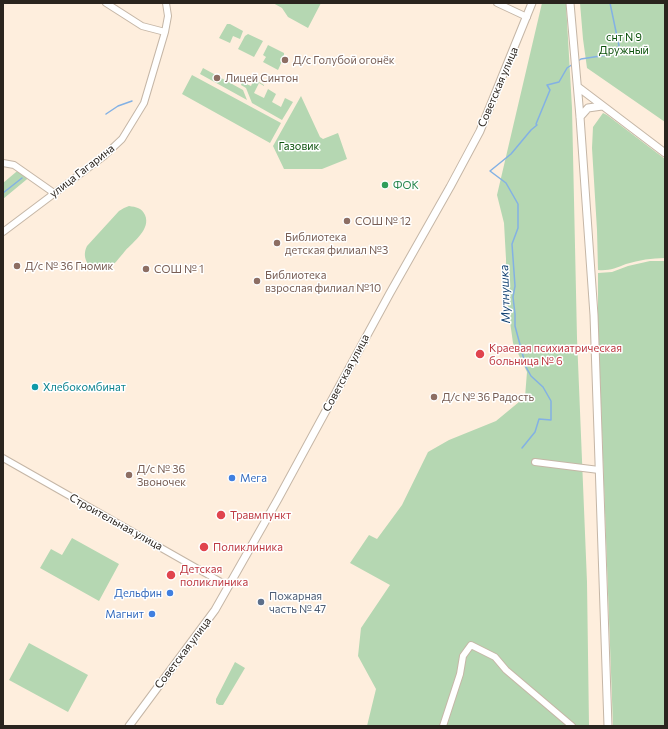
<!DOCTYPE html>
<meta charset="utf-8">
<style>
body{margin:0}
#map{position:relative;width:668px;height:729px;overflow:hidden;background:#feeedd;font-family:Commissioner,sans-serif}
canvas{display:block}
.frame{position:absolute;inset:0;border:4px solid #2a241e;pointer-events:none}
</style>
<div id="map">
<canvas width="668" height="729"></canvas>
<div class="frame"></div>
</div>
<script>
const ctx = document.querySelector('canvas').getContext('2d');
ctx.lineJoin = 'round';
function fill(path, color) { ctx.fillStyle = color; ctx.fill(path, 'evenodd'); }
function stroke(path, color, width, dash) { ctx.strokeStyle = color; ctx.lineWidth = width; ctx.lineCap = dash ? 'butt' : 'round'; ctx.setLineDash(dash || []); ctx.stroke(path); }
function label(font, color, halo, rows, align = 'center') {
  ctx.font = font + ' Commissioner,sans-serif'; ctx.lineWidth = 3; ctx.setLineDash([]); ctx.textBaseline = 'middle'; ctx.strokeStyle = halo; ctx.fillStyle = color; for (const [text, x, y, turn = 0] of rows) {
    ctx.save(); ctx.translate(x, y); ctx.rotate((+turn || 0) * Math.PI / 180); ctx.textAlign = isNaN(turn) ? turn : align; if (halo) ctx.strokeText(text, 0, 0); ctx.fillText(text, 0, 0); ctx.restore();
  }
}
const green = new Path2D(`
 M273,3H321L308,28L288,17L282,8Z
 M542,3L566,4L572,108L577,338L587,582L589,726H367L376,689L358,656L361,628L390,585L350,563L369,535L377,539L402,505L428,452L449,440L496,421L525,397L527,372L513,343L506,293V259L504,223L497,195Z
 M580,3H665V122L587,68L583,39Z
 M227,24H230L243,31L240,39L233,36L230,43L219,38Z
 M248,34L263,41L254,57L238,49L245,36Z
 M268,45L284,53V57L278,70L263,62L266,57L263,55Z
 M203,68L243,90L247,100L200,74Z
 M192,75L281,123L270,143L182,94Z
 M254,79L264,85V86L259,83L254,93L264,98L268,89L276,94L272,102L281,107L285,98L293,102L282,120L252,103L246,88L241,85L242,82L251,86Z
 M301,96L320,137L323,139L338,133L347,159L322,169H284L273,146Z
 M603,113L607,115L665,159V258C652,258 639,260 626,264C616,268 609,271 598,270L597,230L592,148L593,127Z
 M22,167L32,175L3,199V183Z
 M129,206C136,207 142,208 145,215C151,229 134,241 125,251C120,257 113,267 105,270C99,271 92,269 88,264C84,258 84,252 87,246L119,211L124,208Z
 M650,261H665V726H613L598,323V273L612,272L628,266Z
 M72,538L119,564L99,601L40,568L51,549L62,555Z
 M29,643L88,675L68,712L9,680Z
 M235,662L245,668L226,700L223,705H219L216,703V699Z`);
const stream = new Path2D(`
 M578,61L581,59L613,54L619,46L610,3
 M106,114L118,106L132,101
 M3,193L22,178
 M522,448L535,432L539,419L551,420V401L543,387L531,376L526,367L515,326V314L513,297L515,286L512,244L518,228V204L506,183L490,171L511,154L531,130L537,125L536,124L550,90L547,85L559,82L567,68L573,64`);
const minor = new Path2D(`
 M106,3L142,26L165,32
 M497,3L527,17
 M3,163L14,165L54,193
 M3,232L104,156L122,139L144,103L165,32L168,16L166,3
 M3,458L228,586
 M535,462L599,470
 M443,726L460,674L463,656L471,645L495,657L506,670L572,726`);
const major = new Path2D(`
 M570,3L580,117L594,315L608,726
 M578,87L665,153
 M580,117L588,108L602,106
 M129,726L215,610L278,499L390,293L450,187L480,131L532,3`);
const markers = [
 [285,60,4,"#8d6e63"],
 [217,78,4,"#8d6e63"],
 [385,185,4,"#2e9e5b"],
 [347,221,4,"#8d6e63"],
 [277,243,4,"#8d6e63"],
 [17,266,4,"#8d6e63"],
 [146,269,4,"#8d6e63"],
 [257,281,4,"#8d6e63"],
 [480,354,5,"#e0444e"],
 [35,387,4,"#0f9aa8"],
 [434,397,4,"#8d6e63"],
 [129,475,4,"#8d6e63"],
 [232,478,4,"#3f7fe0"],
 [221,515,5,"#e0444e"],
 [204,547,5,"#e0444e"],
 [171,575,5,"#e0444e"],
 [170,593,4,"#3f7fe0"],
 [261,602,4,"#5c6f8a"],
 [152,614,4,"#3f7fe0"]
];
const parkNames = [
 ["снт N 9",624,37],
 ["Дружный",624,50],
 ["Газовик",299,146]
];
const educationNames = [
 ["Д/с Голубой огонёк",293,60],
 ["Лицей Синтон",225,78],
 ["СОШ № 12",355,221],
 ["Библиотека",285,237],
 ["детская филиал №3",285,250],
 ["Д/с № 36 Гномик",25,266],
 ["СОШ № 1",154,269],
 ["Библиотека",265,275],
 ["взрослая филиал №10",265,288],
 ["Д/с № 36 Радость",442,397],
 ["Д/с № 36",137,469],
 ["Звоночек",137,482]
];
const streetNames = [
 ["Советская улица",498,87,-67],
 ["улица Гагарина",82,171,-38],
 ["Советская улица",346,373,-62],
 ["Строительная улица",116,522,29],
 ["Советская улица",183,653,-53]
];
const leisureNames = [
 ["ФОК",393,185]
];
const healthNames = [
 ["Краевая психиатрическая",489,348],
 ["больница № 6",489,361],
 ["Травмпункт",230,515],
 ["Поликлиника",213,547],
 ["Детская",180,569],
 ["поликлиника",180,582]
];
const cultureNames = [
 ["Хлебокомбинат",43,387]
];
const shopNames = [
 ["Мега",240,478,"left"],
 ["Дельфин",162,593],
 ["Магнит",144,614]
];
const serviceNames = [
 ["Пожарная",269,596],
 ["часть № 47",269,609]
];
const waterNames = [
 ["Мутнушка",505,294,-92]
];
fill(green, '#b5d7b2');
stroke(stream, '#83b1e4', 1.5);
stroke(minor, '#c5b6a6', 8);
stroke(major, '#c5b6a6', 9);
stroke(minor, '#fff', 6);
stroke(major, '#fff', 7);
for (const [x, y, r, color] of markers) { const dot = new Path2D(); dot.arc(x, y, r, 0, 2 * Math.PI); ctx.fillStyle = color; ctx.fill(dot); stroke(dot, '#fff', 1.5); }
label('11px', '#0b510b', '#fff', parkNames);
label('11px', '#785e54', '#fff', educationNames, 'left');
label('11px', '#2a241e', '#fff', streetNames);
label('11px', '#27864d', '#fff', leisureNames, 'left');
label('11px', '#be3a42', '#fff', healthNames, 'left');
label('11px', '#0d838f', '#fff', cultureNames, 'left');
label('11px', '#366cbe', '#fff', shopNames, 'right');
label('11px', '#4e5e75', '#fff', serviceNames, 'left');
label('italic 12px', '#164575', '#fff', waterNames);
</script>
